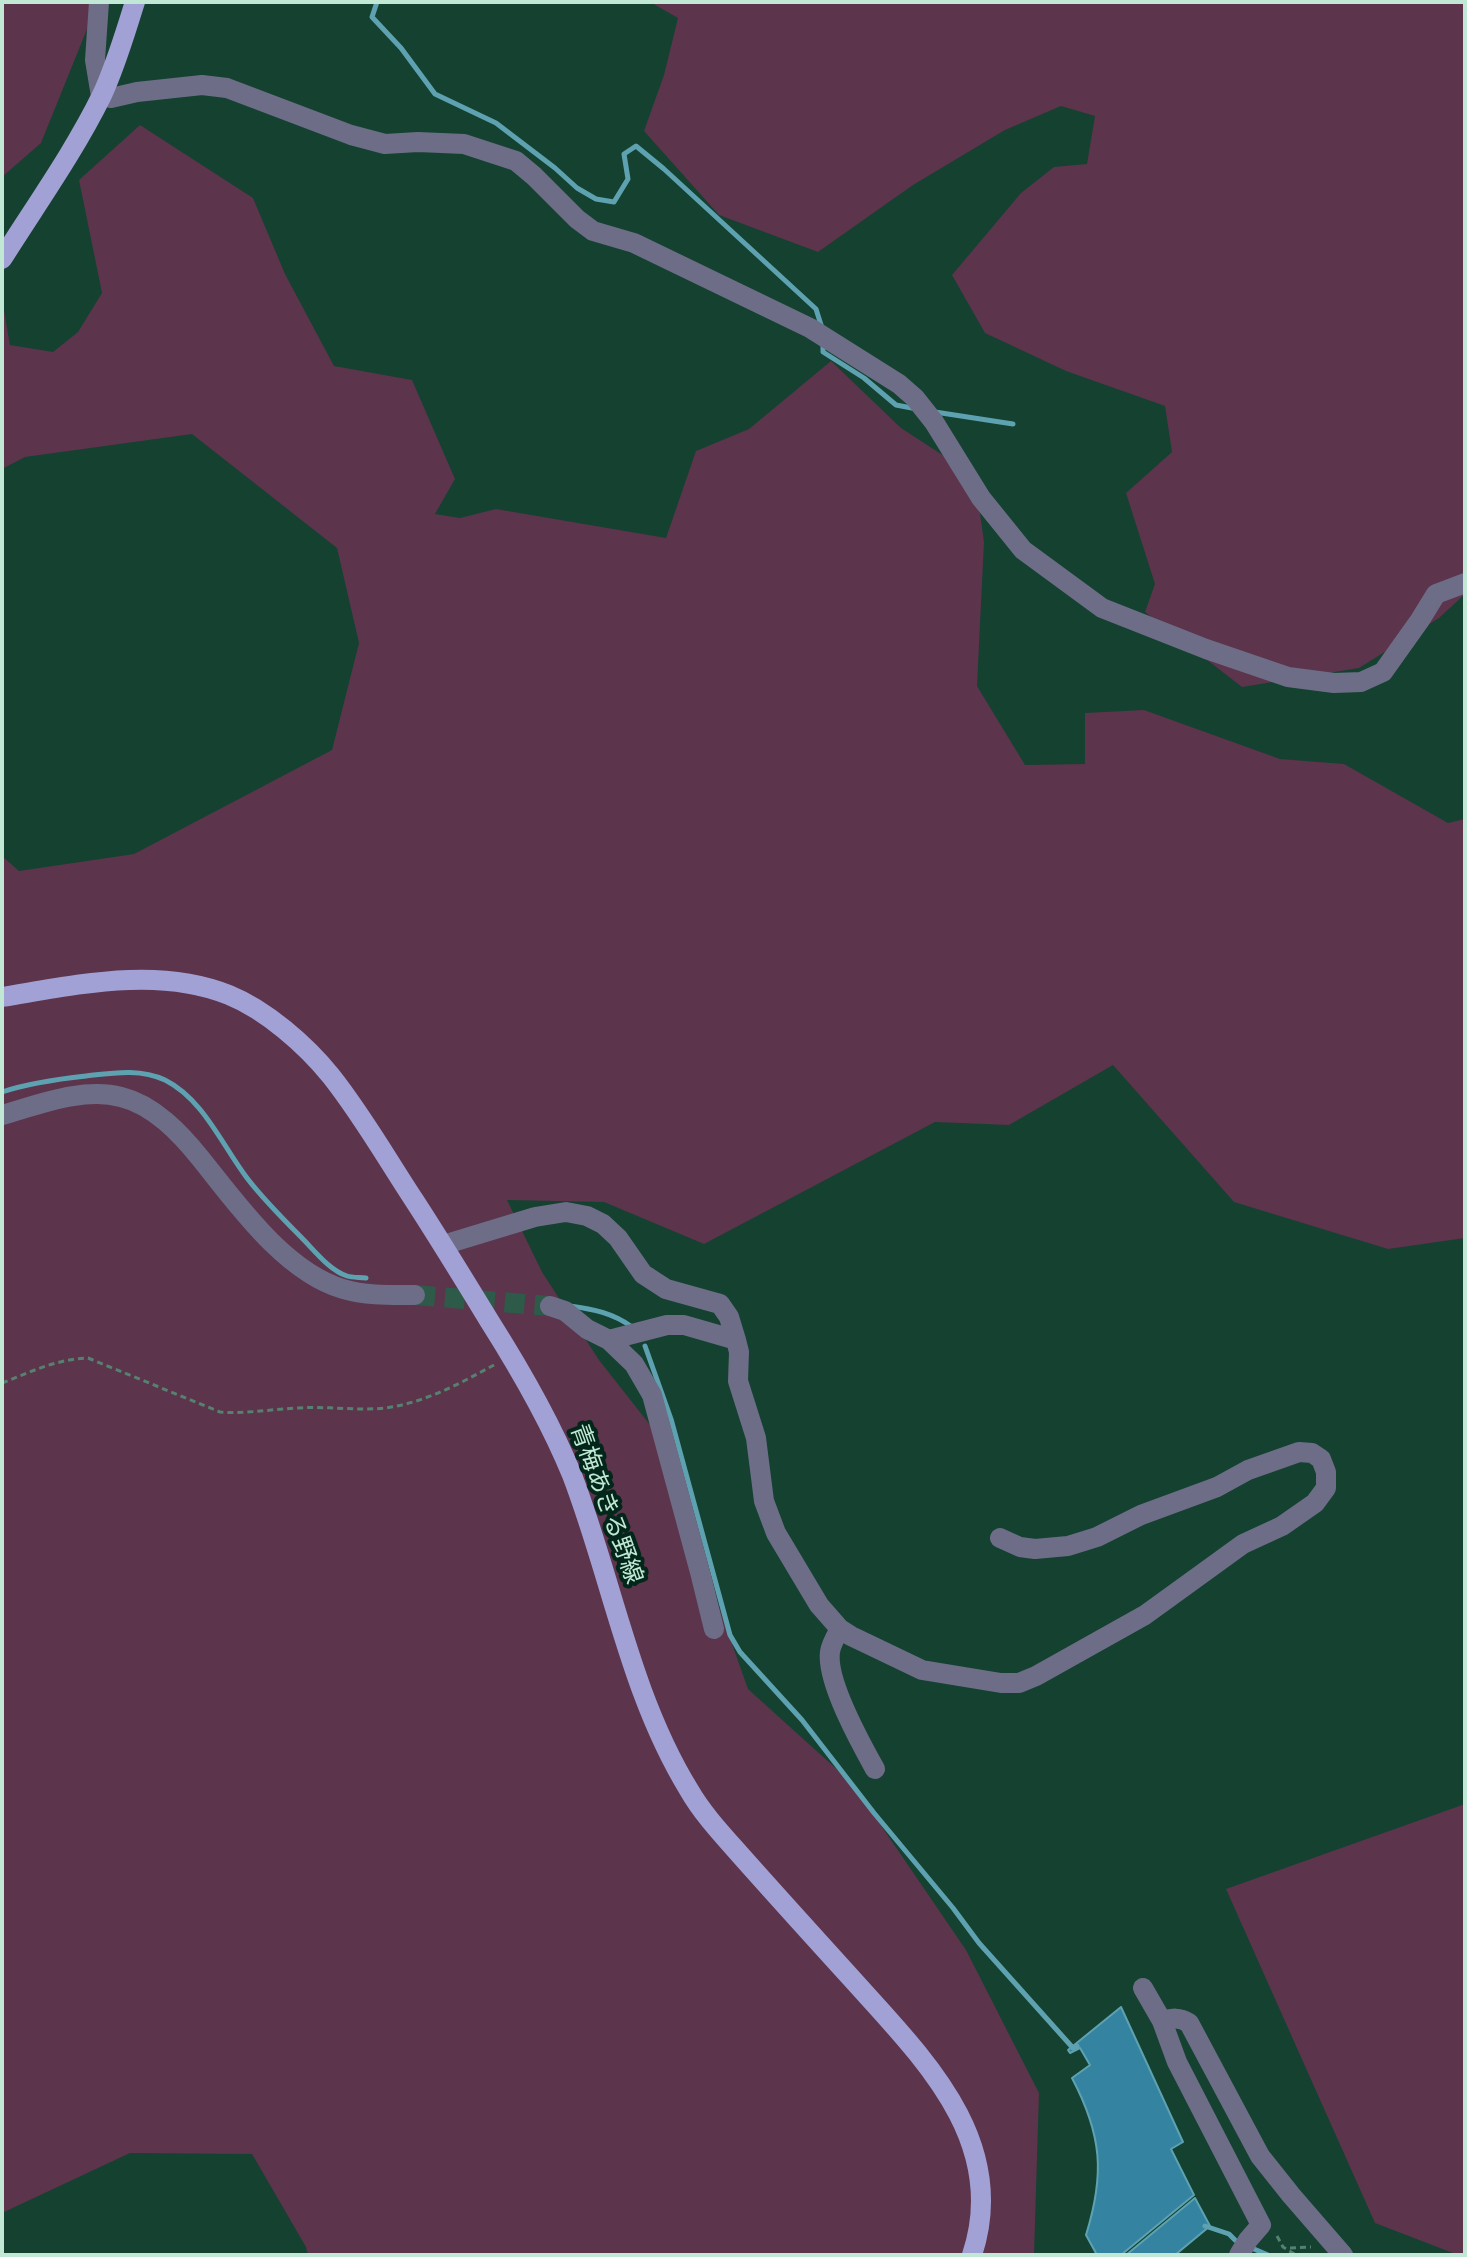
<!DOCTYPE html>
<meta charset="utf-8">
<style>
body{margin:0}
#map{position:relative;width:1467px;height:2257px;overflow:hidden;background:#144130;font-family:Karla,sans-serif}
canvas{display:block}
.frame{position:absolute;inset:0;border:4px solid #c0e8d5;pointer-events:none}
</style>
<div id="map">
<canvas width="1467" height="2257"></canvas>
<div class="frame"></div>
</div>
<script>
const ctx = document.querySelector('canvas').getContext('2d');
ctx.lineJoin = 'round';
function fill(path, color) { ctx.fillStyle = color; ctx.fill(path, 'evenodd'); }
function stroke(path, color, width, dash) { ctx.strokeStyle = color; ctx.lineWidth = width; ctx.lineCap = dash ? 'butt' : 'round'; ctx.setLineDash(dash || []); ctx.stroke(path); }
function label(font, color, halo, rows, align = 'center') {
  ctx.font = font + ' Karla,"Noto Sans JP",sans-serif'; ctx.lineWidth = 8; ctx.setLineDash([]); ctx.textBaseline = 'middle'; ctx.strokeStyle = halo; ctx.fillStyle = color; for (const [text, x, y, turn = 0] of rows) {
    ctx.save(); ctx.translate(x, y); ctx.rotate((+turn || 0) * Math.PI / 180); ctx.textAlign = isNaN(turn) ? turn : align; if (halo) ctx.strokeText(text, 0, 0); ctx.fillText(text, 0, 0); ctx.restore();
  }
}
const green = new Path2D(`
 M2,2H98L41,143L2,177Z
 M650,2H1465V594L1439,618L1359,668L1242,687L1145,612L1155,584L1126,493L1172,452L1165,406L1066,371L985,333L952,275L1021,193L1054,167L1087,164L1095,116L1061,106L1005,130L913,185L818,252L719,215L644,131L664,75L678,18Z
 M140,125L253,198L285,274L334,366L412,380L455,479L435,514L460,518L496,509L666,538L696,451L749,429L831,361L901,428L975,476L984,542L977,686L1025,765L1085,764V713L1144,710L1280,759L1344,764L1448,823L1465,819V1238L1388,1249L1234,1202L1113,1065L1009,1125L935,1122L704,1244L604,1202L507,1200L542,1272L599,1360L658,1435L748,1689L852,1783L966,1950L1039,2093L1034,2255H308L306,2247L252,2154L130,2153L2,2213V856L19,871L134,854L332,750L359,643L337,548L192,434L25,457L2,469V299L10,345L53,352L78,332L102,293L79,180Z
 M1465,1804V2255H1458L1375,2223L1226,1889Z`);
const water = new Path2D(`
 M1121,2007L1183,2142L1171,2149L1194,2195L1121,2255H1097L1086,2235C1105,2174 1102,2135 1072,2078L1090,2065L1080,2048L1070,2053L1068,2050Z
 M1195,2198L1210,2226L1175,2255H1126Z`);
const stream = new Path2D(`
 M377,2L372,17L401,48L435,94L496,123L555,168L577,188L596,199L614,202L628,179L624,154L636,146L664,169L816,309L822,328
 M823,341V352L864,378L896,405L917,409
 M935,412L1013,424
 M2,1092C29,1083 58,1079 86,1076C112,1073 140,1068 165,1080C203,1099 222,1145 247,1178C263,1199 282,1218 301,1237C314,1250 329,1270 347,1276C353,1278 360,1277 366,1278
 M570,1306C593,1309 613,1313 632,1327
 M645,1346L671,1419L730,1635L740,1652L802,1720L874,1813L953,1908L979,1943L1073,2048L1077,2046
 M1205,2226L1229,2234L1235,2240
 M1254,2249L1268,2255`);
const minorTunnel = new Path2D(`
 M415,1295L550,1306`);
const path = new Path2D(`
 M2,1383C30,1372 57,1359 88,1358L220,1412C247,1414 272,1409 299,1408C328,1406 358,1411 386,1408C426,1402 459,1384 494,1365
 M1277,2236L1283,2247L1296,2255
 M1290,2248L1311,2247`);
const minor = new Path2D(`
 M99,2L95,60L101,96L111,98L137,92L202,85L227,88L351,135L385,144L418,142L464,144L516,161L534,176L577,219L593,231L634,243L810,328L899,384L915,398L934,422L981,498L1023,550L1102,608L1206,649L1288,677L1334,683L1361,682L1383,672L1420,620L1436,594L1465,583
 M2,1115C38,1105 83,1087 121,1097C154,1105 181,1134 201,1159C237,1204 285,1272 343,1289C367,1296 391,1295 415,1295
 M443,1245L535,1217L566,1212L587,1216L603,1224L618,1238L643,1274L666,1289L720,1304L729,1317L736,1340L739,1352L738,1381L756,1438L764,1501L776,1533L819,1605L840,1629L851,1636L922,1670L1001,1683H1019L1036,1676L1145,1615L1243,1544L1282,1526L1315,1503L1326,1488V1472L1321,1459L1312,1453L1299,1452L1248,1470L1217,1487L1141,1515L1097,1537L1068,1546L1035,1549L1020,1547L1000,1538
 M550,1306L565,1311L587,1329L609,1340L634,1364L652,1395L701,1576L714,1629
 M609,1340L667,1325H684L736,1340
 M840,1629C836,1636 831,1644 830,1652C826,1681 861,1744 875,1769
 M1143,1988L1162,2021L1177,2062L1261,2225L1248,2240L1239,2255
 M1162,2021C1173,2018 1179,2017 1189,2023L1260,2156L1291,2195L1343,2255`);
const major = new Path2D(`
 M2,259C36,205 74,152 102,95C116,65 125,33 135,2
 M2,997C76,985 157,966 229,995C266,1010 306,1045 331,1076C362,1115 387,1159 414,1200C440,1240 465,1281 490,1322C521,1371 550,1421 572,1475C612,1579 630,1694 689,1790C701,1811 718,1830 735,1849C774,1893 813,1936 853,1980C922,2057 1010,2141 972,2255`);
const streetNames = [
 ["青梅あきる野線",606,1504,70]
];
fill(green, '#5c344b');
fill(water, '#3484a1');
stroke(water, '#5ea2b1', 2);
stroke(stream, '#5ea2b1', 5);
stroke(minorTunnel, '#2e5a49', 20, [20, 10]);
stroke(path, '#568170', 3, [6, 4]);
stroke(minor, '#6d6d87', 20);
stroke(major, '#a2a1d5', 20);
label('24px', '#c0e8d5', '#022619', streetNames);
</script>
